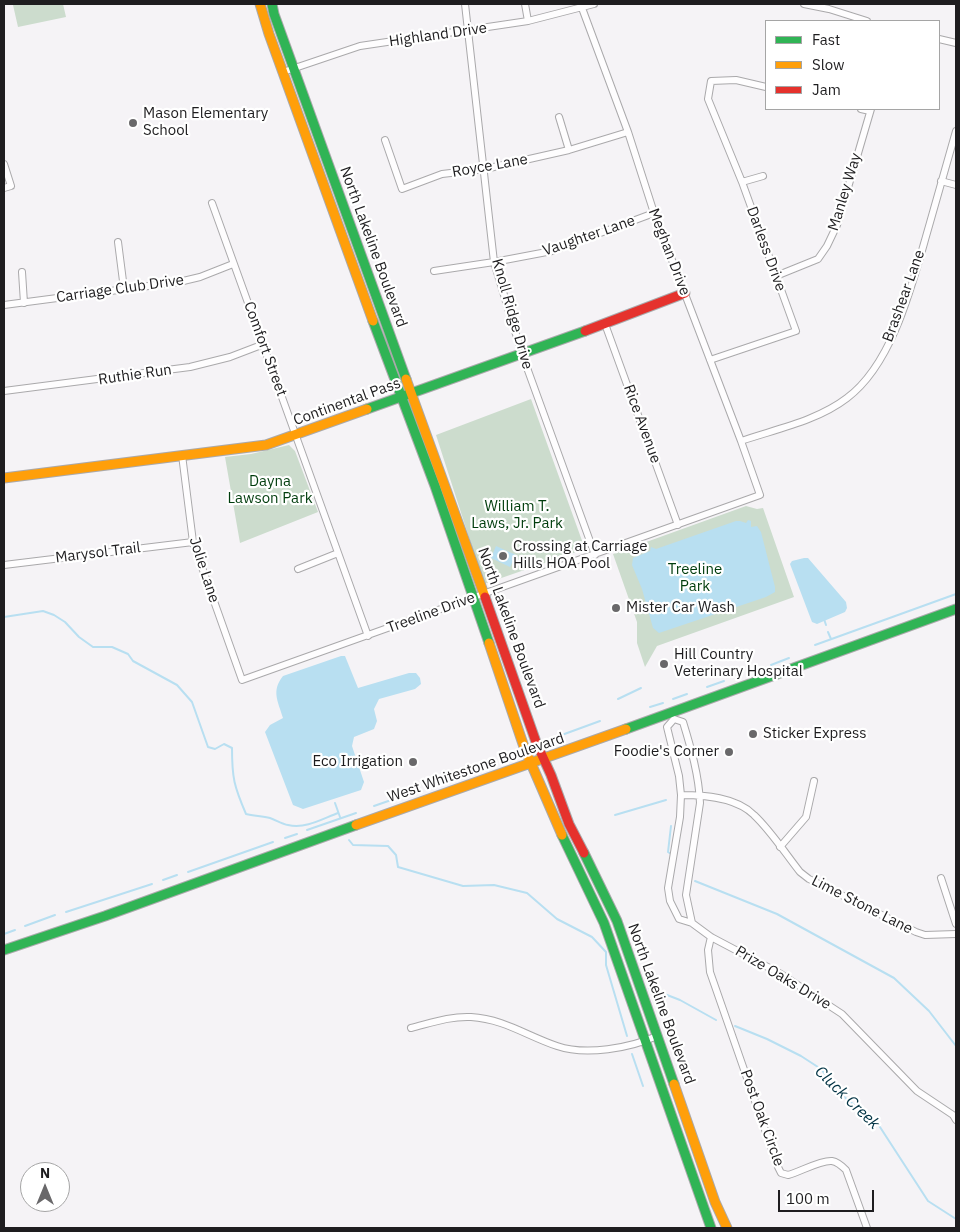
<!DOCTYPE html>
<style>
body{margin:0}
#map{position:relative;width:960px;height:1232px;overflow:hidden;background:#f5f3f6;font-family:"IBM Plex Sans",sans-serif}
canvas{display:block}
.frame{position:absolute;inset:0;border:5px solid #1e1d1f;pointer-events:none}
.legend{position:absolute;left:765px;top:20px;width:175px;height:90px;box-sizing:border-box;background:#fff;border:1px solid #a5a5a5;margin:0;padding:6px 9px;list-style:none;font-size:15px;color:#1e1d1f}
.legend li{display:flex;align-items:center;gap:10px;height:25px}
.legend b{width:25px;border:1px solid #a5a5a5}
.north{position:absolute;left:20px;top:1162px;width:50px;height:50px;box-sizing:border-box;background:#fff;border:1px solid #a5a5a5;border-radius:50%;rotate:0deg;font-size:14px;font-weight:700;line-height:20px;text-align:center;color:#1e1d1f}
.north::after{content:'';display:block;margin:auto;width:18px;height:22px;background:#69686a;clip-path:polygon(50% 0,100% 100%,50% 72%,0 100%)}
.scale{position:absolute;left:778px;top:1190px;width:96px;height:22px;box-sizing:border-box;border:2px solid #1e1d1f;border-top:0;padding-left:6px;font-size:15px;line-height:18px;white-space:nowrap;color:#1e1d1f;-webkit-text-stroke:4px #fff;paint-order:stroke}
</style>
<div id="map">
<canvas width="960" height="1232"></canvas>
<div class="frame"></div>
<ul class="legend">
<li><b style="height:6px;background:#30b455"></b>Fast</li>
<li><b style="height:6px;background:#ff9f0a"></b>Slow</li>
<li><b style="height:6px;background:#e5322d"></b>Jam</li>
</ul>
<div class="north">N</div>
<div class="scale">100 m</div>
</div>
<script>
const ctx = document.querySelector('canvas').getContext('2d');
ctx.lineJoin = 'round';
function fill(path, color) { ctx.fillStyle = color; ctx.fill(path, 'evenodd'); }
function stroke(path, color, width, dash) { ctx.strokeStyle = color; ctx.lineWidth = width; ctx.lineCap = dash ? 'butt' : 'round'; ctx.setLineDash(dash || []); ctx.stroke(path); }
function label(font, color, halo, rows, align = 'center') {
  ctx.font = font + ' "IBM Plex Sans",sans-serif'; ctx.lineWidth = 4.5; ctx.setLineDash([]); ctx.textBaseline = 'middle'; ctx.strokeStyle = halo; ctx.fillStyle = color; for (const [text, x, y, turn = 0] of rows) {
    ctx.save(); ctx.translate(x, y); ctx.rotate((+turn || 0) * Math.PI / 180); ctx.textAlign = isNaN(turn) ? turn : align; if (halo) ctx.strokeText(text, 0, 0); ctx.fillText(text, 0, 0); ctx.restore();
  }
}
const green = new Path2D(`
 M19,4H63L66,17L18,27L13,5Z
 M531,399L585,549L484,584L436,435Z
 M289,445L295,451L318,512L240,543L225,457L251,454Z
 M746,506L757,509L763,508L794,597L657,646L645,667L637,643V622L613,554Z`);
const water = new Path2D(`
 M748,520L751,521V527L757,526L761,532L775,587V592L766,597L659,633L653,628L642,589L632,565L633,558L650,551L651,547L656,549L736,521H740L746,523Z
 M496,546L516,555L510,567L491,558Z
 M804,558H808L846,602L847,608L845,612L817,624L812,622L790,564L792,561Z
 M341,656H345L358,688L409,673H416L420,678L421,684L415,689L379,699L374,709L377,721L374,729L354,737L352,746L364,782L361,790L303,809L293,805L265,732L270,725L283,718C278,701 271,691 283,676Z`);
const stream = new Path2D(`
 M4,617L43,611L54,615L65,622L79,637L93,647H112L128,654L133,661L177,685L192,702L208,747L215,749L224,744L232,748C232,778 234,786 246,814C254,816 262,816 270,818C276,820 282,824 288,825C306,829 322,819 338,813
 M824,619L826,625
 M828,632L831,639
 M815,645L956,594
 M771,665L789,658
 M707,687L724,681
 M618,699L641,688
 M673,699L687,694
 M650,707L663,703
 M548,740L600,721
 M499,758H510
 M444,781L457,777
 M427,787L433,785
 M335,803L340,817
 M374,806L417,791
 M615,815L666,800
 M307,830L356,813
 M285,838L297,834
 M349,840L353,845L388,846L396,855L398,867L463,886L494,885L527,893L557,919L592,937L606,952V965L627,1036
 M671,854L668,852L671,826
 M188,872L273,842
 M163,880L177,875
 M695,881L777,914L894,978L929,1011L956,1046
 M66,912L152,884
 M25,926L55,915
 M4,934L15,930
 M649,988L680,1000L716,1020
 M735,1026L767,1039L801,1056L821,1069L843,1096L878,1124L928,1201L956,1219
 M632,1054L643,1086`);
const street = new Path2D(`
 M465,4L494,262L522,354L595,555
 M525,4L528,21
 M804,4L829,9L867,21
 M939,39L956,43
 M283,72L360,46L528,21L594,4
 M861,109L870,111
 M559,117L569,150
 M385,140L402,189L442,174L485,169L569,150L628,132
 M4,164L11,186L4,188
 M941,181L956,185
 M742,182L763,176
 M212,203L368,636
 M118,242L124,289
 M434,271L494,262L552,251L654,213
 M22,272L24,303
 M776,276L818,259L827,246L837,225L871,109
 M4,305L179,282L200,277L233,264
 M605,324L678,525
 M710,360L796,331L742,182L708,99L711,81L736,80L766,87
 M4,391L190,367L230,357L264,344
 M741,441C776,429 817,421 847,398C894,363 913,281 929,226C938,194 947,162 956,131
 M182,455L193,542L242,680L760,495L741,441L654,213L628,132L582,8
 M4,565L193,542
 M298,569L338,553
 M674,719L667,727L679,776L681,795L680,817L668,888L670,901L679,919L692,923L711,937L781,974L842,1014L917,1091L953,1115L956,1120
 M674,719L683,722C691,748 699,776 700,803L686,895L692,923
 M681,795C704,795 736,797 754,815C771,831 785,853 800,872L809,879L916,932L925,935L956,934
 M780,847L806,817L814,781
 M941,878L956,924
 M711,937L708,950L710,972L778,1167L781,1173L788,1175C800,1172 820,1160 832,1161C838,1162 842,1166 846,1170L867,1228
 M411,1028C431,1023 450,1016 471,1017C504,1019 527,1036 557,1046C586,1056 630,1048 657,1036`);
const fast = new Path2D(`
 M272,4L274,14L406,379
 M373,321L435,486L489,643
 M367,409L585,331
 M626,729L956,609
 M562,835L604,923L711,1228
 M584,853L617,921L674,1084
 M4,950L105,916L356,825`);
const slow = new Path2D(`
 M260,4L269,34L373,321
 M406,379L485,597
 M4,478L266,445L367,409
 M489,643L524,747L562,835
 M356,825L626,729
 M674,1084L715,1202L727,1228`);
const jam = new Path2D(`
 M585,331L685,293
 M485,597L536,742L551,775L569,824L584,853`);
const markers = [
 [133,123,5,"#69686a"],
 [503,556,5,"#69686a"],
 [616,608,5,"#69686a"],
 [664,664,5,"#69686a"],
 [753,734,5,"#69686a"],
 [729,752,5,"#69686a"],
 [413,762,5,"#69686a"]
];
const streetNames = [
 ["Highland Drive",438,35,-8],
 ["Royce Lane",490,166,-10],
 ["Manley Way",845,192,-73],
 ["Vaughter Lane",589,236,-19],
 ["North Lakeline Boulevard",373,247,70],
 ["Darless Drive",766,249,70],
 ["Meghan Drive",669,252,69],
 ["Carriage Club Drive",120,289,-8],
 ["Brashear Lane",904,296,-70],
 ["Knoll Ridge Drive",512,314,74],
 ["Comfort Street",265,349,70],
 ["Ruthie Run",135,375,-8],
 ["Continental Pass",347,402,-20],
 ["Rice Avenue",642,424,70],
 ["Marysol Trail",98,553,-7],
 ["Jolie Lane",204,570,72],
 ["Treeline Drive",431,613,-20],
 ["North Lakeline Boulevard",511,628,70],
 ["West Whitestone Boulevard",476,768,-19],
 ["Lime Stone Lane",862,905,27],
 ["Prize Oaks Drive",783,978,31],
 ["North Lakeline Boulevard",661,1004,70],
 ["Post Oak Circle",762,1118,70]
];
const poiNames = [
 ["Mason Elementary",143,114],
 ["School",143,131],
 ["Crossing at Carriage",513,547],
 ["Hills HOA Pool",513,564],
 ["Mister Car Wash",626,608],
 ["Hill Country",674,655],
 ["Veterinary Hospital",674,672],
 ["Sticker Express",763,734],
 ["Foodie's Corner",719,752,"right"],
 ["Eco Irrigation",403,762,"right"]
];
const parkNames = [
 ["Dayna",270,482],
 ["Lawson Park",270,499],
 ["William T.",517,507],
 ["Laws, Jr. Park",517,524],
 ["Treeline",695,570],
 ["Park",695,587]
];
const waterNames = [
 ["Cluck Creek",847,1098,44]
];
fill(green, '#ccdccd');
fill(water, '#b8dff1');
stroke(stream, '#b8dff1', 2);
stroke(street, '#aaa9ab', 8);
stroke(fast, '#aaa9ab', 11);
stroke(slow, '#aaa9ab', 11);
stroke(jam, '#aaa9ab', 11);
stroke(street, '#fefdfe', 6);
stroke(fast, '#30b455', 9);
stroke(slow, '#ff9f0a', 9);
stroke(jam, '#e5322d', 9);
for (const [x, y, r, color] of markers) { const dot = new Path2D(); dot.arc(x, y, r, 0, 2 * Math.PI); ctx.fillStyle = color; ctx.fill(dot); stroke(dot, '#fff', 2); }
label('15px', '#1e1d1f', '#fff', streetNames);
label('15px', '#1e1d1f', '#fff', poiNames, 'left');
label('15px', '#003d0d', '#fff', parkNames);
label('italic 16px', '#003243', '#fff', waterNames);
</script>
